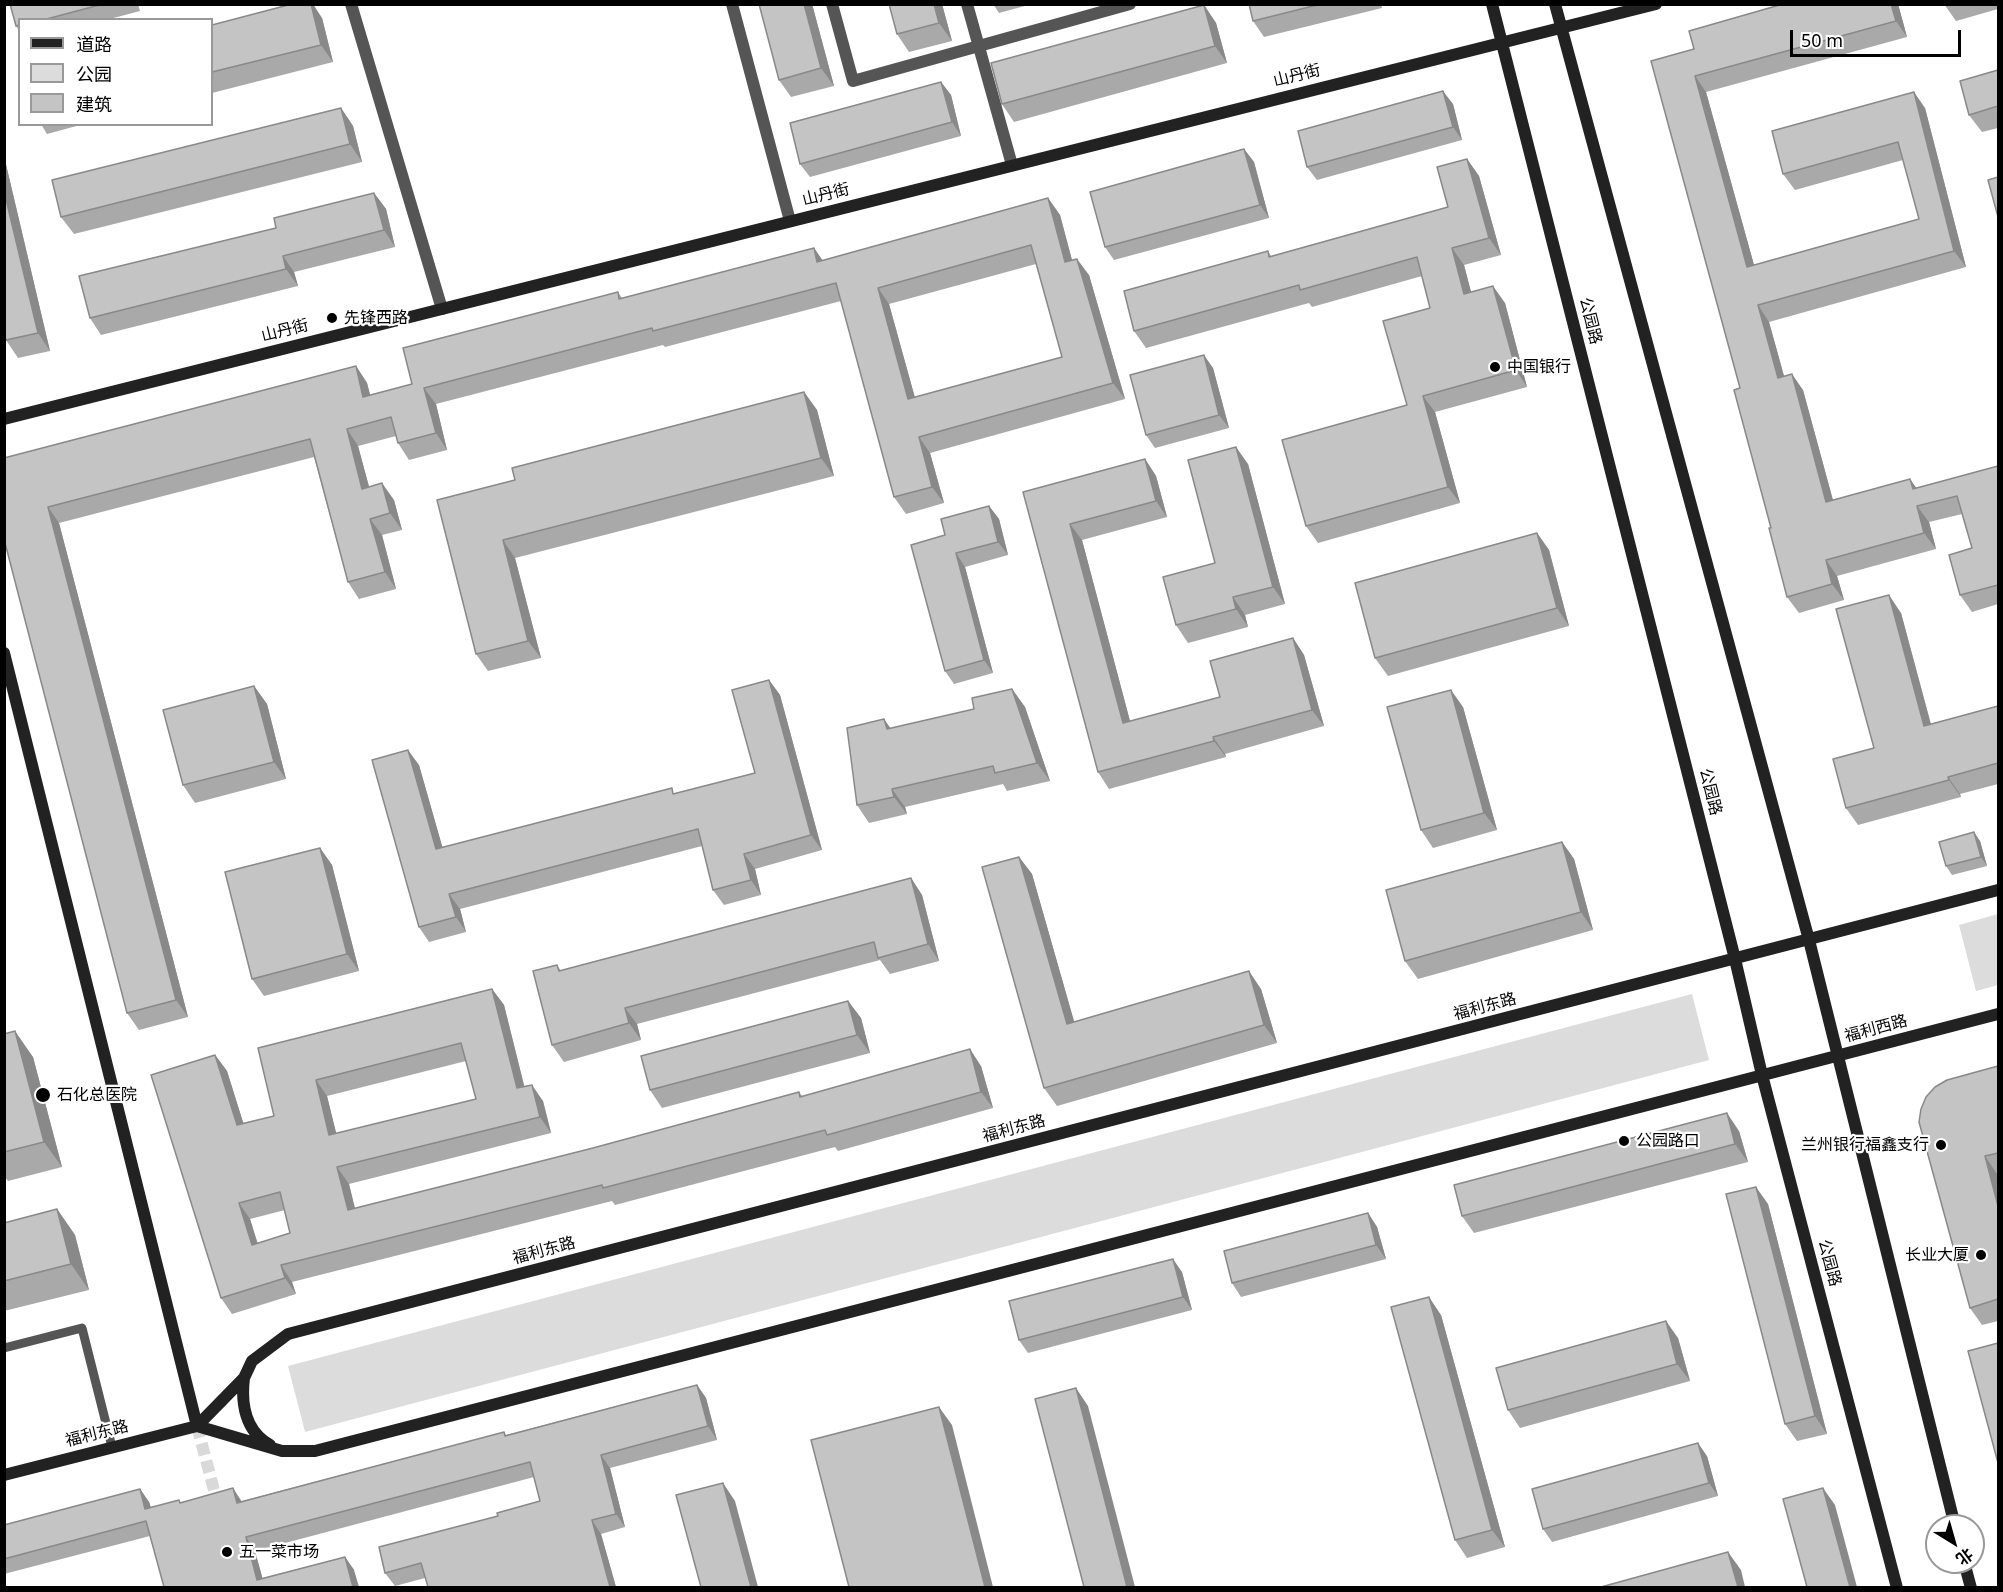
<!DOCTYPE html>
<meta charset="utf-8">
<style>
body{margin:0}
#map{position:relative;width:2003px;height:1592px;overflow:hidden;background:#fff;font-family:"Noto Sans","Noto Sans SC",sans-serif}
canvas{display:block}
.frame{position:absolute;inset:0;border:6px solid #000;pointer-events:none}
.legend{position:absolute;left:18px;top:18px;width:195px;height:108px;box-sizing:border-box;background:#fff;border:2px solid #999;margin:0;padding:8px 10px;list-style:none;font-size:18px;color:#000}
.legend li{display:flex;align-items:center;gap:12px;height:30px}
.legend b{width:30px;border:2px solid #999}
.north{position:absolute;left:1925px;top:1514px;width:60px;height:60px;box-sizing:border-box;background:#fff;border:2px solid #999;border-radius:50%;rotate:143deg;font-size:16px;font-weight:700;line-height:24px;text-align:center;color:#000}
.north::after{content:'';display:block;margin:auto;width:21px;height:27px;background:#000;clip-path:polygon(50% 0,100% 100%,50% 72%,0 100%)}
.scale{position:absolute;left:1790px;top:30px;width:171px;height:27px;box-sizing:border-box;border:3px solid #000;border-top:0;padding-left:8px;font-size:18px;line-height:21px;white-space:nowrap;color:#000;-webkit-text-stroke:4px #fff;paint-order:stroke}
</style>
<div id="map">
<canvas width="2003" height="1592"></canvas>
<div class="frame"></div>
<ul class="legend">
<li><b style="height:8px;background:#222"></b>道路</li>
<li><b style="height:16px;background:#dcdcdc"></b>公园</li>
<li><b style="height:16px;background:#c4c4c4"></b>建筑</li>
</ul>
<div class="north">北</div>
<div class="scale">50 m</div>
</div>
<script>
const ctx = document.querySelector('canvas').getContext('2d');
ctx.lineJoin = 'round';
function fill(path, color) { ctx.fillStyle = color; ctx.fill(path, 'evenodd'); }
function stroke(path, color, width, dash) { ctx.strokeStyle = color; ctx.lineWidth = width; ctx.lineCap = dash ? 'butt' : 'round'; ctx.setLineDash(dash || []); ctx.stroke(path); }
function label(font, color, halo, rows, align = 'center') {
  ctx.font = font + ' "Noto Sans","Noto Sans SC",sans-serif'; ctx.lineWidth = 4.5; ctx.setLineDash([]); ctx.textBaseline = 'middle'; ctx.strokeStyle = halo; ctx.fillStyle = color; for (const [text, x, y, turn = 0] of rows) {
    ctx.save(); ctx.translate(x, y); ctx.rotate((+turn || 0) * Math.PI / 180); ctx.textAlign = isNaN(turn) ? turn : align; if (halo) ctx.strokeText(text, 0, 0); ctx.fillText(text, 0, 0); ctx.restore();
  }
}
const green = new Path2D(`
 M1998,914V985L1976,991L1959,925Z
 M1692,994L1709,1060L305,1432L288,1366Z`);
const streetTunnel = new Path2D(`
 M197,1426L219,1509`);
const lane = new Path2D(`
 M4,1348L82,1328L112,1447`);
const street = new Path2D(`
 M351,4L442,309
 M732,4L790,221
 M832,4L853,81L1130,4
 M967,4L1012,165`);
const secondary = new Path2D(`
 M1492,4L1735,959L1762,1075L1897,1588
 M1555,4L1809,940L1955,1526
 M4,419L1656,4
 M4,653L197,1426
 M244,1378C241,1403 245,1431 270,1445
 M197,1426L244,1378L252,1361L288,1334L1998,890
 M4,1475L197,1426L282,1451H315L1998,1014
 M1964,1562L1971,1588`);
const wall = new Path2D(`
 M10,4H138L140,11L106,20H20V32L16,26Z
 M812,4L834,86L791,97L779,80Z
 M942,4L952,41L909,52L897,34Z
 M993,4H1032L999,13Z
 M1249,4H1381L1382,8L1264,37L1253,21Z
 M1783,4H1898L1907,37L1706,92L1754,265L1919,219L1903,160L1795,190L1783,174L1925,108L1966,267L1769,322L1784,376L1803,390L1833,500L1910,479L1916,488L1998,466V604L1972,612L1960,595L1972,548L1962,514L1929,522L1936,549L1837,576L1844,600L1799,613L1787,597L1740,388L1651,61L1694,49Z
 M1944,4H1998V9L1956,21Z
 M1204,5L1216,23L1227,63L1014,122L1002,104Z
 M322,18L333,62L212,93V25Z
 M1998,70V128L1982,132L1969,115Z
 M941,82L951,95L961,136L810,177L800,164Z
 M1453,104L1462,140L1317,180L1307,167Z
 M341,108L353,126L362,162L74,234L61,217Z
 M41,124H84L47,134Z
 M1244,149L1254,162L1269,218L1114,260L1105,247Z
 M4,156L50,351L18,358L6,340L4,334Z
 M1467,159L1479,176L1501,255L1464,265L1471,292L1505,303L1527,387L1435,412L1460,503L1318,543L1306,526L1407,405L1430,308L1422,276L1312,307L1309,303L1146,348L1134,331L1268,251L1271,256L1448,207Z
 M374,193L386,209L395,247L294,272L298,286L101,335L90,318L276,228Z
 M1048,198L1060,215L1072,260L1089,275L1125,399L930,453L944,503L906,514L894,497L841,301L665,347L663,345L436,404L447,450L409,460L398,443L396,436L358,446L369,487L394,500L402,530L382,535L396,589L359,599L348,582L314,457L59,523L188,1017L139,1030L127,1013L4,458L356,366L367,383L370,395L412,384L618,292L622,298L814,248L823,261ZM1036,264L1062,357L915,398L889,304Z
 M1213,368L1229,428L1155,448L1146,435Z
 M804,392L817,410L834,476L515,558L541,658L488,671L476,654L515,480Z
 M1145,459L1156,476L1167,517L1082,540L1130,721L1220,697L1293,638L1304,655L1324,726L1225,754L1226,757L1109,789L1098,772L1023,492Z
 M1248,464L1285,604L1245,615L1248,627L1188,643L1176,625L1215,563Z
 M989,506L999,519L1008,555L965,567L993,673L954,684L945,671V535Z
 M1537,533L1549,550L1569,626L1388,676L1375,658Z
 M1901,613L1931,724L1998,706V784L1960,794L1961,797L1858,825L1846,808L1874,748Z
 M769,680L780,695L822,850L755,869L761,895L724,905L713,890L702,846L460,909L466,932L429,942L419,927V765L442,847L676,793L755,773Z
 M254,686L267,704L286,779L195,803L183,785Z
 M1012,689L1025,707L1050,781L1007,791L1003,784L905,807L907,814L869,823L857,805L891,728L974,709Z
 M1463,707L1497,830L1433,848L1421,830Z
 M1980,841L1987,866L1952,875L1946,866Z
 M1562,842L1574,859L1593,930L1418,979L1405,961Z
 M320,848L332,865L359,971L264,996L252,979Z
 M1019,857L1032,874L1074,1022L1261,989L1277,1043L1057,1106L1044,1088Z
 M911,878L922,895L939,961L890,974L880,960L637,1024L641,1040L564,1062L552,1045L557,965L561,971Z
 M492,989L504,1005L524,1086L543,1101L551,1133L349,1184L355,1208L593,1148L799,1092L802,1096L981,1066L993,1108L838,1151L835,1147L615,1205L612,1201L292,1282L296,1294L232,1314L221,1298L215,1055L227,1071L243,1123L274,1116L258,1048ZM466,1061L476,1099L336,1134L327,1096ZM285,1210L290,1233L258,1244L250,1219Z
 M848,1001L861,1018L870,1053L662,1108L650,1090Z
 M4,1034L33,1057L62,1167L8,1181L4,1176Z
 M1998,1066V1174H1997L1998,1179V1321L1982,1325L1970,1308L1926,1097Z
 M1739,1131L1748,1162L1474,1233L1462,1216Z
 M1768,1204L1827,1434L1797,1441L1785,1424Z
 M57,1209L75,1235L89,1290L4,1311V1223Z
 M1368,1213L1377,1227L1386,1259L1241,1297L1232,1283Z
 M1182,1272L1192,1310L1028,1353L1019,1340Z
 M1441,1315L1505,1547L1467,1558L1455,1540Z
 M1678,1338L1690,1381L1520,1428L1508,1410Z
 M697,1385L706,1398L717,1440L610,1468L625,1527L601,1534L616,1587H428L425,1578L395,1586L385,1573L498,1516L540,1501L534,1477L255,1551L262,1578L345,1557L354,1570L164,1587L150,1536L4,1574V1525L140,1489L149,1502L151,1507L181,1502L242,1501L504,1432L506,1435Z
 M1707,1456L1718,1496L1552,1542L1543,1529Z`);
const shadedWall = new Path2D(`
 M311,4H313L322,18L333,62L321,45Z
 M804,4H812L834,86L821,68Z
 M934,4H942L952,41L939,23Z
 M1891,4H1898L1907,37L1896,21Z
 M1204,5L1216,23L1227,63L1215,46Z
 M1695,76L1706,92L1759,283L1747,267Z
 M941,82L951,95L961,136L952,122Z
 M1443,91L1453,104L1462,140L1453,127Z
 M1914,92L1925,108L1966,267L1954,251Z
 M341,108L353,126L362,162L350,144Z
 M1244,149L1254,162L1269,218L1260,205Z
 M4,156L50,351L38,333L4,191Z
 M1467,159L1479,176L1501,255L1489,238Z
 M374,193L386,209L395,247L384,230Z
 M1048,198L1060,215L1077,279L1065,262Z
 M814,248L825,264L817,262Z
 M1452,248L1464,265L1476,311L1464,294Z
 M283,256L294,272L298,286L286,269Z
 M1077,259L1089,275L1125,399L1113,383Z
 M1493,286L1505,303L1527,387L1516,370Z
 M878,288L889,304L920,416L908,399Z
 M1758,305L1769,322L1789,394L1778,378Z
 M1204,355L1213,368L1229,428L1219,415Z
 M356,366L367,383L375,413L363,397Z
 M1792,374L1803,390L1838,519L1826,502Z
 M424,388L436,404L447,450L436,433Z
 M804,392L817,410L834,476L821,458Z
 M1423,396L1435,412L1460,503L1448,487Z
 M347,429L358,446L374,505L362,489Z
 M919,437L930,453L944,503L932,487Z
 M1236,447L1248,464L1285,604L1273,587Z
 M1145,459L1156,476L1167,517L1156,501Z
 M1910,479L1922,496L1924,506L1913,489Z
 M382,483L394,500L402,530L390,513Z
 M989,506L999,519L1008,555L998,542Z
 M1917,506L1929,522L1936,549L1924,533Z
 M48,507L59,523L188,1017L176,1000Z
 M370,519L382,535L396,589L385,572Z
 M1070,524L1082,540L1135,740L1123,723Z
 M1537,533L1549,550L1569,626L1557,608Z
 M503,540L515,558L541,658L528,641Z
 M956,553L965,567L993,673L984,660Z
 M1826,560L1837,576L1844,600L1832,584Z
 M1889,595L1901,613L1936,744L1924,726Z
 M1233,597L1245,615L1248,627L1236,609Z
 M1293,638L1304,655L1324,726L1312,710Z
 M769,680L780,695L822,850L811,835Z
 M254,686L267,704L286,779L274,762Z
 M1012,689L1025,707L1050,781L1037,763Z
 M1451,690L1463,707L1497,830L1484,813Z
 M884,719L896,736L887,729Z
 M1213,737L1225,754L1226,757L1214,741Z
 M408,750L419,765L447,863L436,849Z
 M1948,777L1960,794L1961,797L1949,780Z
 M892,789L905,807L907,814L894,797Z
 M1974,832L1980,841L1987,866L1981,857Z
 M1562,842L1574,859L1593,930L1581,912Z
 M320,848L332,865L359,971L347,954Z
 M744,854L755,869L761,895L751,880Z
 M1019,857L1032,874L1080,1042L1067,1024Z
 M911,878L922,895L939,961L928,944Z
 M449,894L460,909L466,932L456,917Z
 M1249,971L1261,989L1277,1043L1264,1025Z
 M492,989L504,1005L529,1105L517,1088Z
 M848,1001L861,1018L870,1053L857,1035Z
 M625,1008L637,1024L641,1040L629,1023Z
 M15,1031L33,1057L62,1167L44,1142Z
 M970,1049L981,1066L993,1108L981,1092Z
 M215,1055L227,1071L249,1141L237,1125Z
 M316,1080L327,1096L341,1152L329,1135Z
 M532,1085L543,1101L551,1133L540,1117Z
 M1727,1113L1739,1131L1748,1162L1735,1144Z
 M1985,1156L1997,1174L1998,1179V1206Z
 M337,1167L349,1184L359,1226L348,1210Z
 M1756,1187L1768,1204L1827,1434L1815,1416Z
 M239,1203L250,1219L263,1262L252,1245Z
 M57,1209L75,1235L89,1290L71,1264Z
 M1368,1213L1377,1227L1386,1259L1376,1245Z
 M1173,1259L1182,1272L1192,1310L1183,1297Z
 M281,1265L292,1282L296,1294L285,1278Z
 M1429,1297L1441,1315L1505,1547L1492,1530Z
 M1666,1321L1678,1338L1690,1381L1677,1364Z
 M697,1385L706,1398L717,1440L708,1426Z
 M1076,1388L1088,1406L1135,1587H1127Z
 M939,1407L952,1425L993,1587H985Z
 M1698,1443L1707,1456L1718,1496L1709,1483Z
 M601,1455L610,1468L625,1527L616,1514Z
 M723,1483L735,1501L758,1587H751Z
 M233,1488L242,1502L237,1503Z
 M1823,1488L1835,1505L1857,1587H1850Z
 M140,1489L149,1502L155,1522L145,1509Z
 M592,1520L601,1534L616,1587H610Z
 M246,1537L255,1551L265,1587L257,1580Z
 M1728,1552L1741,1570L1745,1587H1738Z
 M345,1557L354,1570L359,1587H353Z`);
const building = new Path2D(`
 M10,4H103L43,20H20V25L16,26Z
 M292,4H311L321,45L212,72V25Z
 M759,4H804L821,68L779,80Z
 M889,4H934L939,23L897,34Z
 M1249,4H1321L1253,21Z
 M1783,4H1891L1896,21L1695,76L1747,267L1919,219L1898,142L1783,174L1772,131L1914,92L1954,251L1758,305L1778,378L1792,374L1826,502L1910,479L1913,489L1998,466V585L1960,595L1949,555L1972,548L1957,496L1917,506L1924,533L1826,560L1832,584L1787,597L1769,528H1771L1734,390L1740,388L1651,61L1694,49L1689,31Z
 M1204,5L1215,46L1002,104L991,63Z
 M1998,70V106L1969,115L1960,81Z
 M941,82L952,122L800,164L790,123Z
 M1443,91L1453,127L1307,167L1298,131Z
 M341,108L350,144L61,217L52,180Z
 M1244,149L1260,205L1105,247L1090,192Z
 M1467,159L1489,238L1452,248L1464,294L1493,286L1516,370L1423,396L1448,487L1306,526L1282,440L1407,405L1383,321L1430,308L1417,257L1300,290L1299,285L1134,331L1124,291L1268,251L1269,257L1448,207L1437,167Z
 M1998,177V217L1988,180Z
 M4,191L38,333L6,340L4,334Z
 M374,193L384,230L283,256L286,269L90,318L79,276L276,228L274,218Z
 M1048,198L1065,262L1077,259L1113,383L919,437L932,487L894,497L836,283L653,331L652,328L424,388L436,433L398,443L391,417L347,429L362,489L382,483L390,513L370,519L385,572L348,582L310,439L48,507L176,1000L127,1013L4,539V458L356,366L363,397L412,384L403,348L618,292L619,299L814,248L817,262ZM1031,245L1062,357L908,399L878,288Z
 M1204,355L1219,415L1146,435L1130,375Z
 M804,392L821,458L503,540L528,641L476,654L437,500L515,480L512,468Z
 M1236,447L1273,587L1233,597L1236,609L1176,625L1163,577L1215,563L1188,460Z
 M1145,459L1156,501L1070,524L1123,723L1220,697L1210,661L1293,638L1312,710L1213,737L1214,741L1098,772L1023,492Z
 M989,506L998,542L956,553L984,660L945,671L911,545L945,535L941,519Z
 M1537,533L1557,608L1375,658L1355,583Z
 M1889,595L1924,726L1998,706V763L1948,777L1949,780L1846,808L1833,759L1874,748L1836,609Z
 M769,680L811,835L744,854L751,880L713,890L698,829L449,894L456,917L419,927L372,760L408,750L436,849L672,788L673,794L755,773L732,690Z
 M254,686L274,762L183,785L163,710Z
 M1012,689L1037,763L995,773L993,766L892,789L894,797L857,805L847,728L884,719L887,729L974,709L972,698Z
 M1451,690L1484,813L1421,830L1387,707Z
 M1974,832L1981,857L1946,866L1939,842Z
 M1562,842L1581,912L1405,961L1386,890Z
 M320,848L347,954L252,979L225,872Z
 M1019,857L1067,1024L1249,971L1264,1025L1044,1088L982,867Z
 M911,878L928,944L878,958L874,942L625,1008L629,1023L552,1045L533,971L557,965L559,971Z
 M492,989L517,1088L532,1085L540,1117L337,1167L348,1210L593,1148L799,1092L800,1097L970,1049L981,1092L827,1135L825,1130L603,1188L602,1185L281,1265L285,1278L221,1298L151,1075L215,1055L237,1125L274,1116L258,1048ZM461,1043L476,1099L329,1135L316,1080ZM280,1192L290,1233L252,1245L239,1203Z
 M848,1001L857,1035L650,1090L641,1056Z
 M15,1031L44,1142L4,1152V1034Z
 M1998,1066V1153L1985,1156L1998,1206V1299L1970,1308L1919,1122L1921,1109L1926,1097L1935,1087L1947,1080Z
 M1727,1113L1735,1144L1462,1216L1454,1185Z
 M1756,1187L1815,1416L1785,1424L1726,1194Z
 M57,1209L71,1264L4,1281V1223Z
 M1368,1213L1376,1245L1232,1283L1224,1251Z
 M1173,1259L1183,1297L1019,1340L1009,1301Z
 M1429,1297L1492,1530L1455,1540L1391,1307Z
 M1666,1321L1677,1364L1508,1410L1496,1368Z
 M1998,1343V1463L1968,1351Z
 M697,1385L708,1426L601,1455L616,1514L592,1520L610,1587H428L421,1563L385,1573L379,1547L498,1516L497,1513L540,1501L530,1462L246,1537L257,1580L345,1557L353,1587H164L146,1521L4,1559V1525L140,1489L145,1509L179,1500L180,1503L233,1488L237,1503L504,1432L505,1436Z
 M1076,1388L1127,1587H1084L1035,1399Z
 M939,1407L985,1587H849L811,1440Z
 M1698,1443L1709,1483L1543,1529L1532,1489Z
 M723,1483L751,1587H701L676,1495Z
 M1823,1488L1850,1587H1807L1783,1499Z
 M1728,1552L1738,1587H1601Z`);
const markers = [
 [332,318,6,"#000"],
 [1495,367,6,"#000"],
 [43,1095,8,"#000"],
 [1624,1141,6,"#000"],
 [1941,1145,6,"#000"],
 [1981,1255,6,"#000"],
 [227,1552,6,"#000"]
];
const streetNames = [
 ["山丹街",1297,76,-14],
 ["山丹街",826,195,-14],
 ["公园路",1590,321,76],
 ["山丹街",285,331,-14],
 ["公园路",1710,792,76],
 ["福利东路",1485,1007,-15],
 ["福利西路",1876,1029,-15],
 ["福利东路",1014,1129,-15],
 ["福利东路",544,1251,-15],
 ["公园路",1829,1263,75],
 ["福利东路",97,1434,-14]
];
const poiNames = [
 ["先锋西路",344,318],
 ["中国银行",1507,367],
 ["石化总医院",57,1095],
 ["公园路口",1636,1141],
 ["兰州银行福鑫支行",1929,1145,"right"],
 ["长业大厦",1969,1255,"right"],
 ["五一菜市场",239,1552]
];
fill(green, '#dcdcdc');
stroke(streetTunnel, '#d9d9d9', 12, [12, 6]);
stroke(lane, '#555', 9);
stroke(street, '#555', 12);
stroke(secondary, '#222', 12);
fill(wall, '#a9a9a9');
fill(shadedWall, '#898989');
fill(building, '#c4c4c4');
stroke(building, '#898989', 1.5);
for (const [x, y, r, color] of markers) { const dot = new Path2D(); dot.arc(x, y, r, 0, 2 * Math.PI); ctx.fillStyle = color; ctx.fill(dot); stroke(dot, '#fff', 2); }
label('16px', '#000', '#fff', streetNames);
label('16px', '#000', '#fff', poiNames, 'left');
</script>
